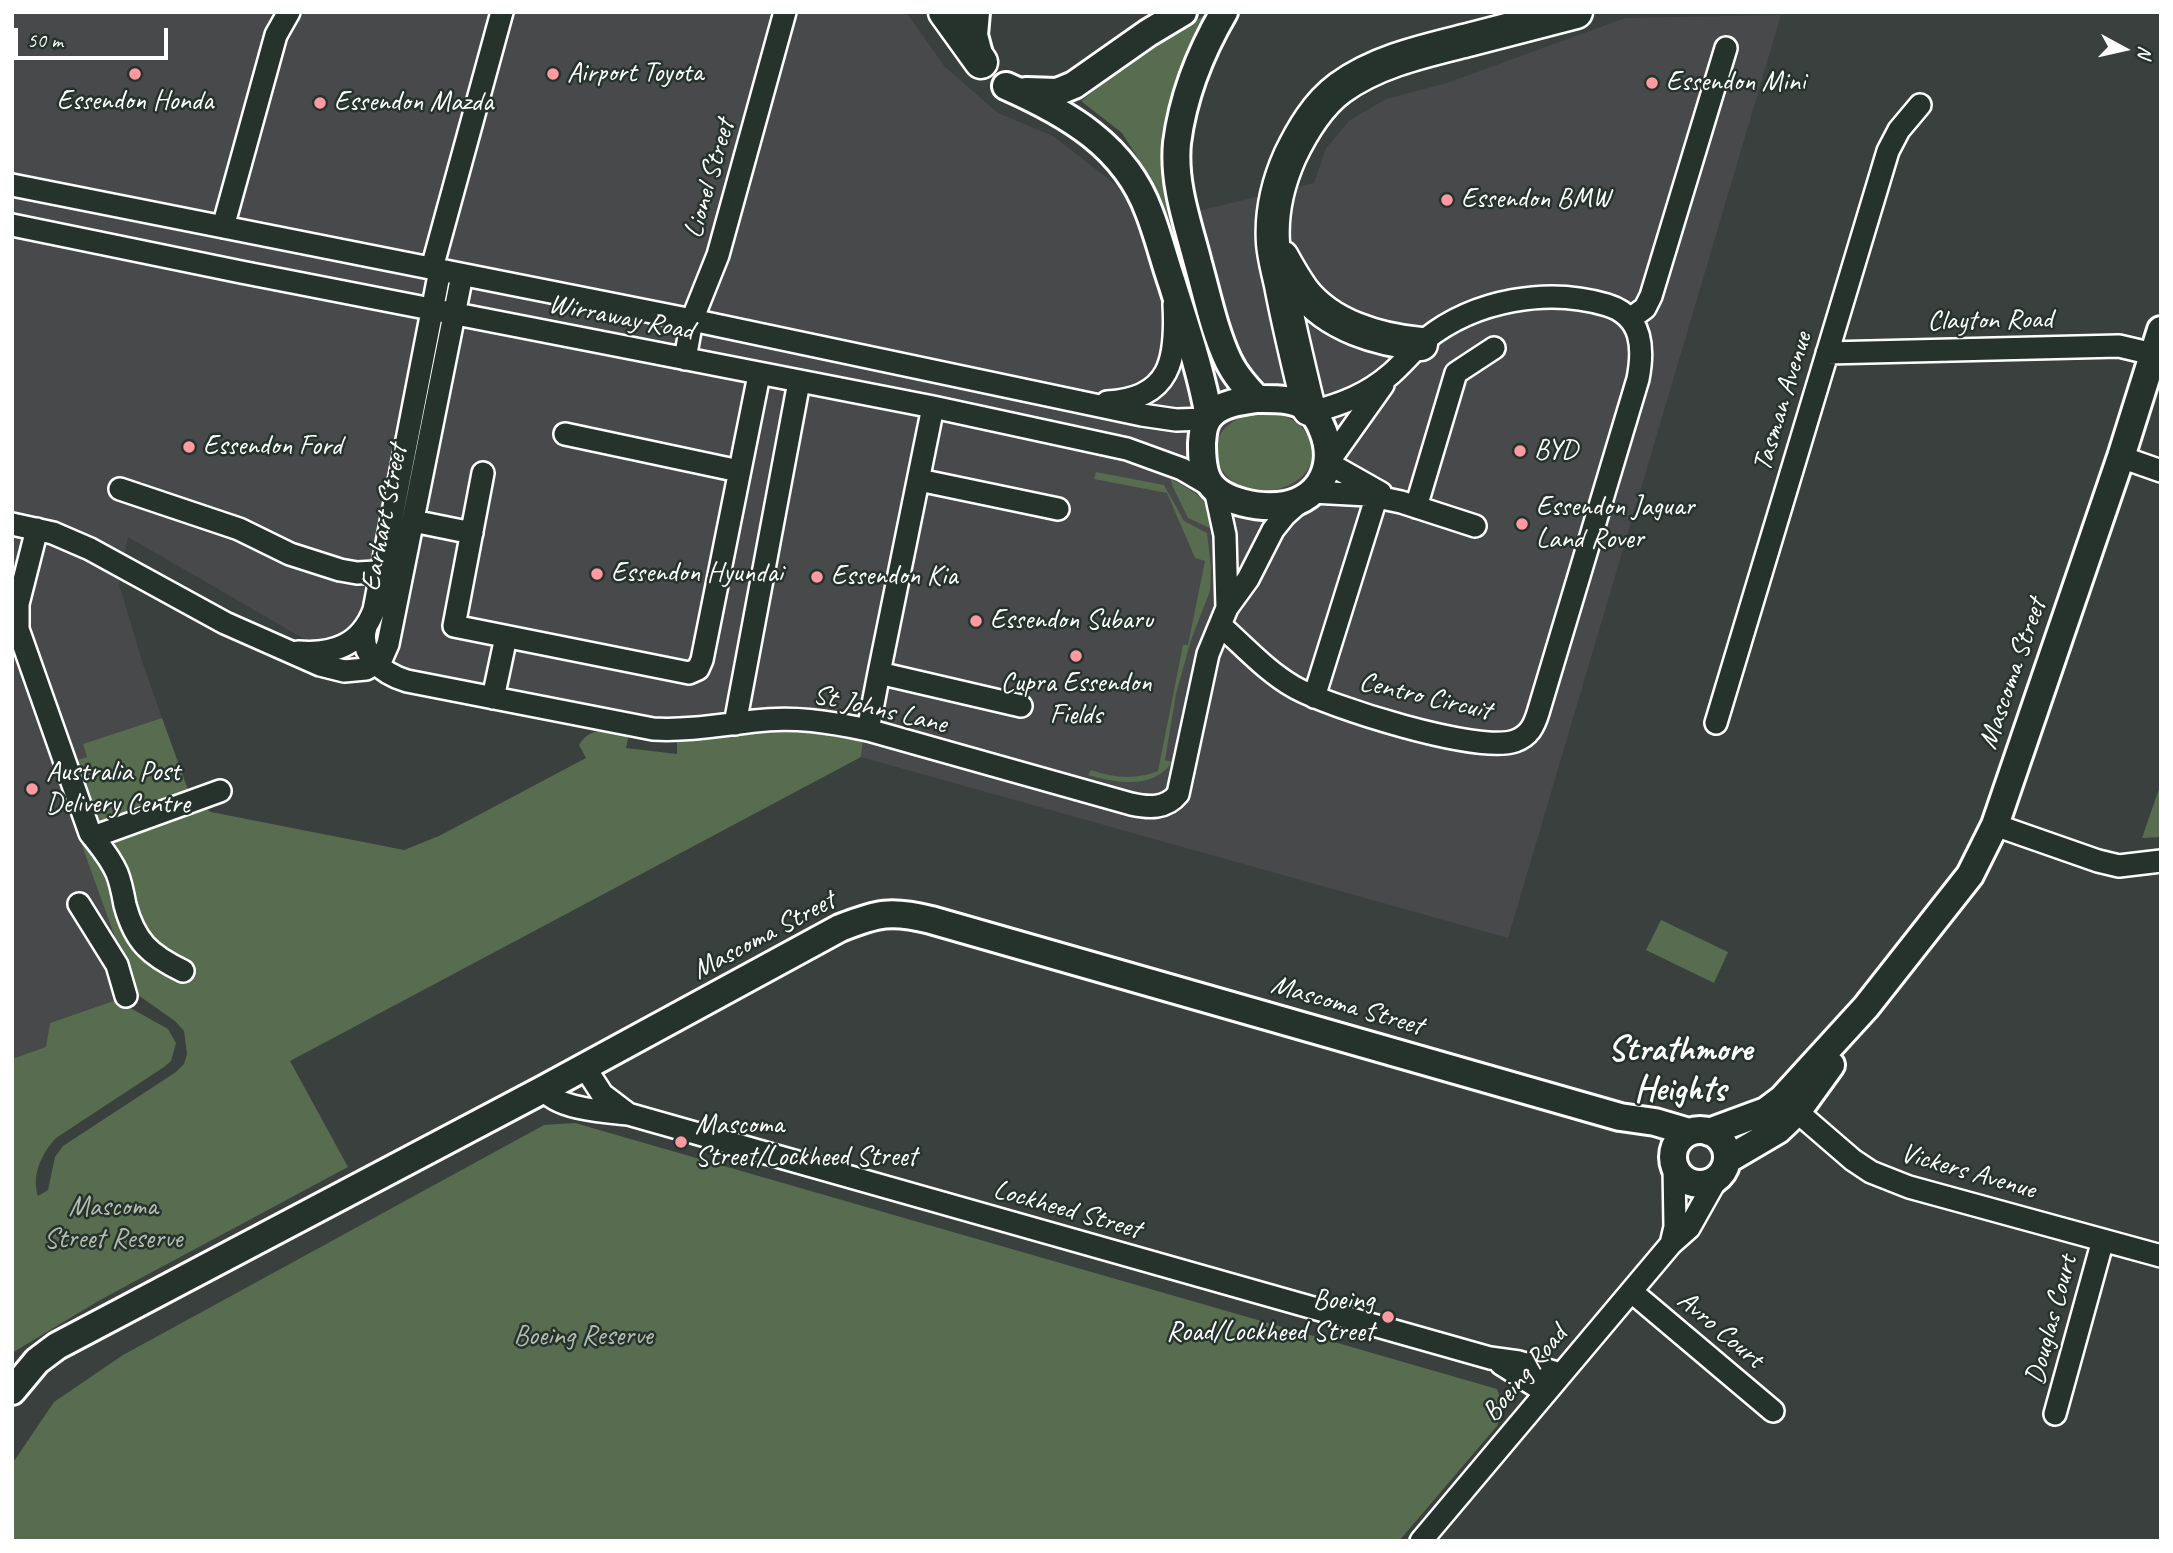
<!DOCTYPE html>
<style>
body{margin:0}
#map{position:relative;width:2173px;height:1553px;overflow:hidden;background:#3a403e;font-family:Caveat,sans-serif}
canvas{display:block}
.frame{position:absolute;inset:0;border:14px solid #fff;pointer-events:none}
.north{position:absolute;left:2089px;top:14px;width:70px;height:70px;-webkit-text-stroke:5px #26332d;paint-order:stroke;rotate:98deg;font-size:19px;font-weight:700;line-height:28px;text-align:center;color:#fff}
.north::after{content:'';display:block;margin:auto;width:24px;height:32px;background:#fff;clip-path:polygon(50% 0,100% 100%,50% 72%,0 100%)}
.scale{position:absolute;left:14px;top:28px;width:154px;height:32px;box-sizing:border-box;border:4px solid #fff;border-top:0;padding-left:9px;font-size:21px;line-height:24px;white-space:nowrap;color:#fff;-webkit-text-stroke:5px #26332d;paint-order:stroke}
</style>
<div id="map">
<canvas width="2173" height="1553"></canvas>
<div class="frame"></div>
<div class="north">N</div>
<div class="scale">50 m</div>
</div>
<script>
const ctx = document.querySelector('canvas').getContext('2d');
ctx.lineJoin = 'round';
function fill(path, color) { ctx.fillStyle = color; ctx.fill(path, 'evenodd'); }
function stroke(path, color, width, dash) { ctx.strokeStyle = color; ctx.lineWidth = width; ctx.lineCap = dash ? 'butt' : 'round'; ctx.setLineDash(dash || []); ctx.stroke(path); }
function label(font, color, halo, rows, align = 'center') {
  ctx.font = font + ' Caveat,sans-serif'; ctx.lineWidth = 5; ctx.setLineDash([]); ctx.textBaseline = 'middle'; ctx.strokeStyle = halo; ctx.fillStyle = color; for (const [text, x, y, turn = 0] of rows) {
    ctx.save(); ctx.translate(x, y); ctx.rotate((+turn || 0) * Math.PI / 180); ctx.textAlign = isNaN(turn) ? turn : align; if (halo) ctx.strokeText(text, 0, 0); ctx.fillText(text, 0, 0); ctx.restore();
  }
}
const built = new Path2D(`
 M12,12H906L945,67L998,113L1053,136L1120,188L1140,225L1314,183L1326,148L1350,120L1386,99L1447,83L1625,18L1781,15L1508,938L861,757L863,738L795,728L737,734L600,729L377,681L128,537L119,584L143,664L162,718L84,744L88,757L54,768L135,993L50,1023L47,1047L12,1059Z`);
const green = new Path2D(`
 M1205,15L1180,75L1181,237H1170L1164,210L1153,182L1122,133L1081,101L1141,53Z
 M1258,412C1319,411 1334,474 1278,489C1220,504 1183,428 1258,412Z
 M1096,472L1164,485L1184,521L1207,533L1211,567L1210,591L1191,640L1176,694L1165,760L1172,762C1153,790 1116,783 1088,775L1091,770C1114,778 1135,780 1158,771L1183,645H1188L1205,561L1195,558L1167,493L1094,479Z
 M1171,479C1196,493 1207,497 1215,525L1212,529L1188,518L1172,485Z
 M162,718L191,798L211,812L404,850L439,836L586,758L579,745C591,725 609,731 629,734L626,748L677,754V739L795,728L863,738L861,757L290,1061L348,1167L100,1300L12,1353V1059L46,1047L50,1023L116,1000L168,1029L176,1043L171,1061L164,1067L56,1138C42,1153 31,1175 38,1196L48,1190L55,1157L63,1146L176,1072L184,1064L187,1054L184,1031L175,1021L135,993L54,768L87,757L83,744Z
 M2161,783V837L2142,838Z
 M1661,920L1728,952L1714,983L1646,950Z
 M575,1123L1497,1389L1504,1408L1497,1426L1399,1541H12V1464L54,1402L123,1355L544,1125Z`);
const minor = new Path2D(`
 M12,185L692,320L1142,415L1176,420L1207,419
 M12,225L241,272L933,407L1127,449L1182,469L1211,486
 M223,227L276,35L289,12
 M432,268L502,12
 M1630,319L1645,308L1651,296L1726,48
 M1827,353L2119,346L2153,354
 M685,359L692,320L718,255L785,12
 M1107,402C1171,399 1177,359 1174,304
 M933,407L879,673L1021,706
 M565,434L739,471
 M2121,457L2161,471
 M1329,461L1383,385
 M1328,463L1381,493
 M483,473L454,626L689,673L698,669L702,660L759,375
 M919,480L1058,509
 M120,489L239,529L290,554L340,570L357,573L394,571
 M1215,489L1225,535L1227,608
 M1312,492L1368,495L1401,502L1475,526
 M1416,507L1456,373L1494,348
 M413,521L472,533
 M12,524L53,533L90,549L225,623L320,665L344,671L366,669L381,660L388,644L462,275
 M37,529L18,604V629L90,833C100,846 110,857 117,873C121,883 123,894 125,905C135,942 150,955 183,971
 M1220,625C1244,646 1266,671 1294,687C1329,707 1478,754 1515,741C1529,736 1534,726 1538,713L1638,379C1644,348 1643,316 1607,305C1548,287 1475,300 1426,339C1414,350 1404,362 1392,373C1368,394 1343,404 1312,412
 M366,627C358,654 383,674 407,681L653,729C688,731 720,725 755,721C794,716 830,722 868,730L1131,804C1149,808 1166,809 1178,794L1208,654L1227,608L1248,579L1273,530L1285,515L1303,499
 M298,652C333,655 361,645 374,610L440,270
 M1314,697L1378,492
 M493,698L506,637
 M1716,723L1888,151L1899,130L1920,105
 M735,724L799,382
 M868,730L879,673
 M1995,825L2098,861L2119,866L2161,861
 M93,837L220,791
 M79,904L117,965L126,996
 M584,1066L602,1094L627,1113
 M544,1089C555,1109 607,1112 628,1114L1490,1358L1519,1362L1561,1374
 M1787,1103L1853,1160L1871,1172L1909,1187L2161,1256
 M1671,1244L1675,1227L1674,1166
 M1632,1292L1773,1411
 M1501,1364L1545,1392
 M2055,1414L2103,1240
 M1421,1541L1671,1244L1689,1228L1716,1180`);
const major = new Path2D(`
 M976,12L974,35L980,58
 M1224,12C1200,53 1183,96 1177,143C1173,184 1188,224 1198,263C1207,295 1214,330 1228,360C1235,375 1246,387 1257,399
 M1006,86C1067,113 1125,146 1149,212C1158,235 1164,260 1172,283C1186,328 1201,371 1209,417
 M1026,91L1057,92L1074,85L1148,33L1183,12
 M1257,399C1275,399 1294,398 1309,409C1316,415 1320,423 1323,431C1336,464 1322,498 1285,505C1263,509 1220,503 1208,480C1202,469 1202,455 1202,443C1203,433 1203,422 1212,414C1223,403 1243,401 1257,399Z
 M1673 1157a27 27 0 1 1 54 0a27 27 0 1 1-54 0Z
 M1709,1132L1766,1111L1782,1099L1866,1007L1970,875L1995,825L2121,457L2161,330
 M1727,1160L1778,1130L1797,1112L1831,1065
 M12,1391L37,1361L57,1346L544,1089L840,928C878,913 891,910 931,920L1620,1117L1655,1122L1689,1132`);
const highway = new Path2D(`
 M945,12L981,62
 M1282,257C1288,268 1295,280 1302,290C1329,326 1379,340 1421,344
 M1309,409C1299,368 1289,327 1281,285C1278,271 1274,257 1273,243C1271,213 1278,183 1290,156C1302,131 1317,105 1340,88C1377,61 1424,51 1468,40C1504,31 1540,21 1576,12`);
const markers = [
 [135,74,7,"#ff9aa2"],
 [553,74,7,"#ff9aa2"],
 [1652,83,7,"#ff9aa2"],
 [320,103,7,"#ff9aa2"],
 [1447,200,7,"#ff9aa2"],
 [189,447,7,"#ff9aa2"],
 [1520,451,7,"#ff9aa2"],
 [1522,524,7,"#ff9aa2"],
 [597,574,7,"#ff9aa2"],
 [817,577,7,"#ff9aa2"],
 [976,621,7,"#ff9aa2"],
 [1076,656,7,"#ff9aa2"],
 [32,789,7,"#ff9aa2"],
 [681,1142,7,"#ff9aa2"],
 [1388,1317,7,"#ff9aa2"]
];
const poiNames = [
 ["Airport Toyota",567,74],
 ["Essendon Mini",1666,83],
 ["Essendon Honda",135,102,"center"],
 ["Essendon Mazda",334,103],
 ["Essendon BMW",1461,200],
 ["Essendon Ford",203,447],
 ["BYD",1534,451],
 ["Essendon Jaguar",1536,508],
 ["Land Rover",1536,540],
 ["Essendon Hyundai",611,574],
 ["Essendon Kia",831,577],
 ["Essendon Subaru",990,621],
 ["Cupra Essendon",1076,684,"center"],
 ["Fields",1076,716,"center"],
 ["Australia Post",46,773],
 ["Delivery Centre",46,805],
 ["Mascoma",695,1126],
 ["Street/Lockheed Street",695,1158],
 ["Boeing",1374,1301,"right"],
 ["Road/Lockheed Street",1374,1333,"right"]
];
const streetNames = [
 ["Lionel Street",710,179,-74],
 ["Wirraway Road",621,318,11],
 ["Clayton Road",1990,321,-1],
 ["Tasman Avenue",1783,402,-73],
 ["Earhart Street",385,518,-79],
 ["Mascoma Street",2013,674,-71],
 ["Centro Circuit",1425,697,13],
 ["St Johns Lane",880,710,13],
 ["Mascoma Street",764,936,-28],
 ["Mascoma Street",1347,1006,16],
 ["Vickers Avenue",1968,1172,16],
 ["Lockheed Street",1067,1210,16],
 ["Douglas Court",2052,1320,-75],
 ["Avro Court",1720,1330,40],
 ["Boeing Road",1525,1374,-50]
];
const parkNames = [
 ["Mascoma",113,1208],
 ["Street Reserve",113,1240],
 ["Boeing Reserve",583,1337]
];
const districtNames = [
 ["Strathmore",1680,1051],
 ["Heights",1680,1091]
];
fill(built, '#48494a');
fill(green, '#586c4f');
stroke(minor, '#fff', 26);
stroke(major, '#fff', 32);
stroke(highway, '#fff', 37);
stroke(minor, '#26332d', 21);
stroke(major, '#26332d', 26);
stroke(highway, '#26332d', 32);
for (const [x, y, r, color] of markers) { const dot = new Path2D(); dot.arc(x, y, r, 0, 2 * Math.PI); ctx.fillStyle = color; ctx.fill(dot); stroke(dot, '#26332d', 2.5); }
label('28px', '#fff', '#26332d', poiNames, 'left');
label('28px', '#fff', '#26332d', streetNames);
label('28px', '#b4bdb0', '#26332d', parkNames);
label('bold 35px', '#fff', '#26332d', districtNames);
</script>
